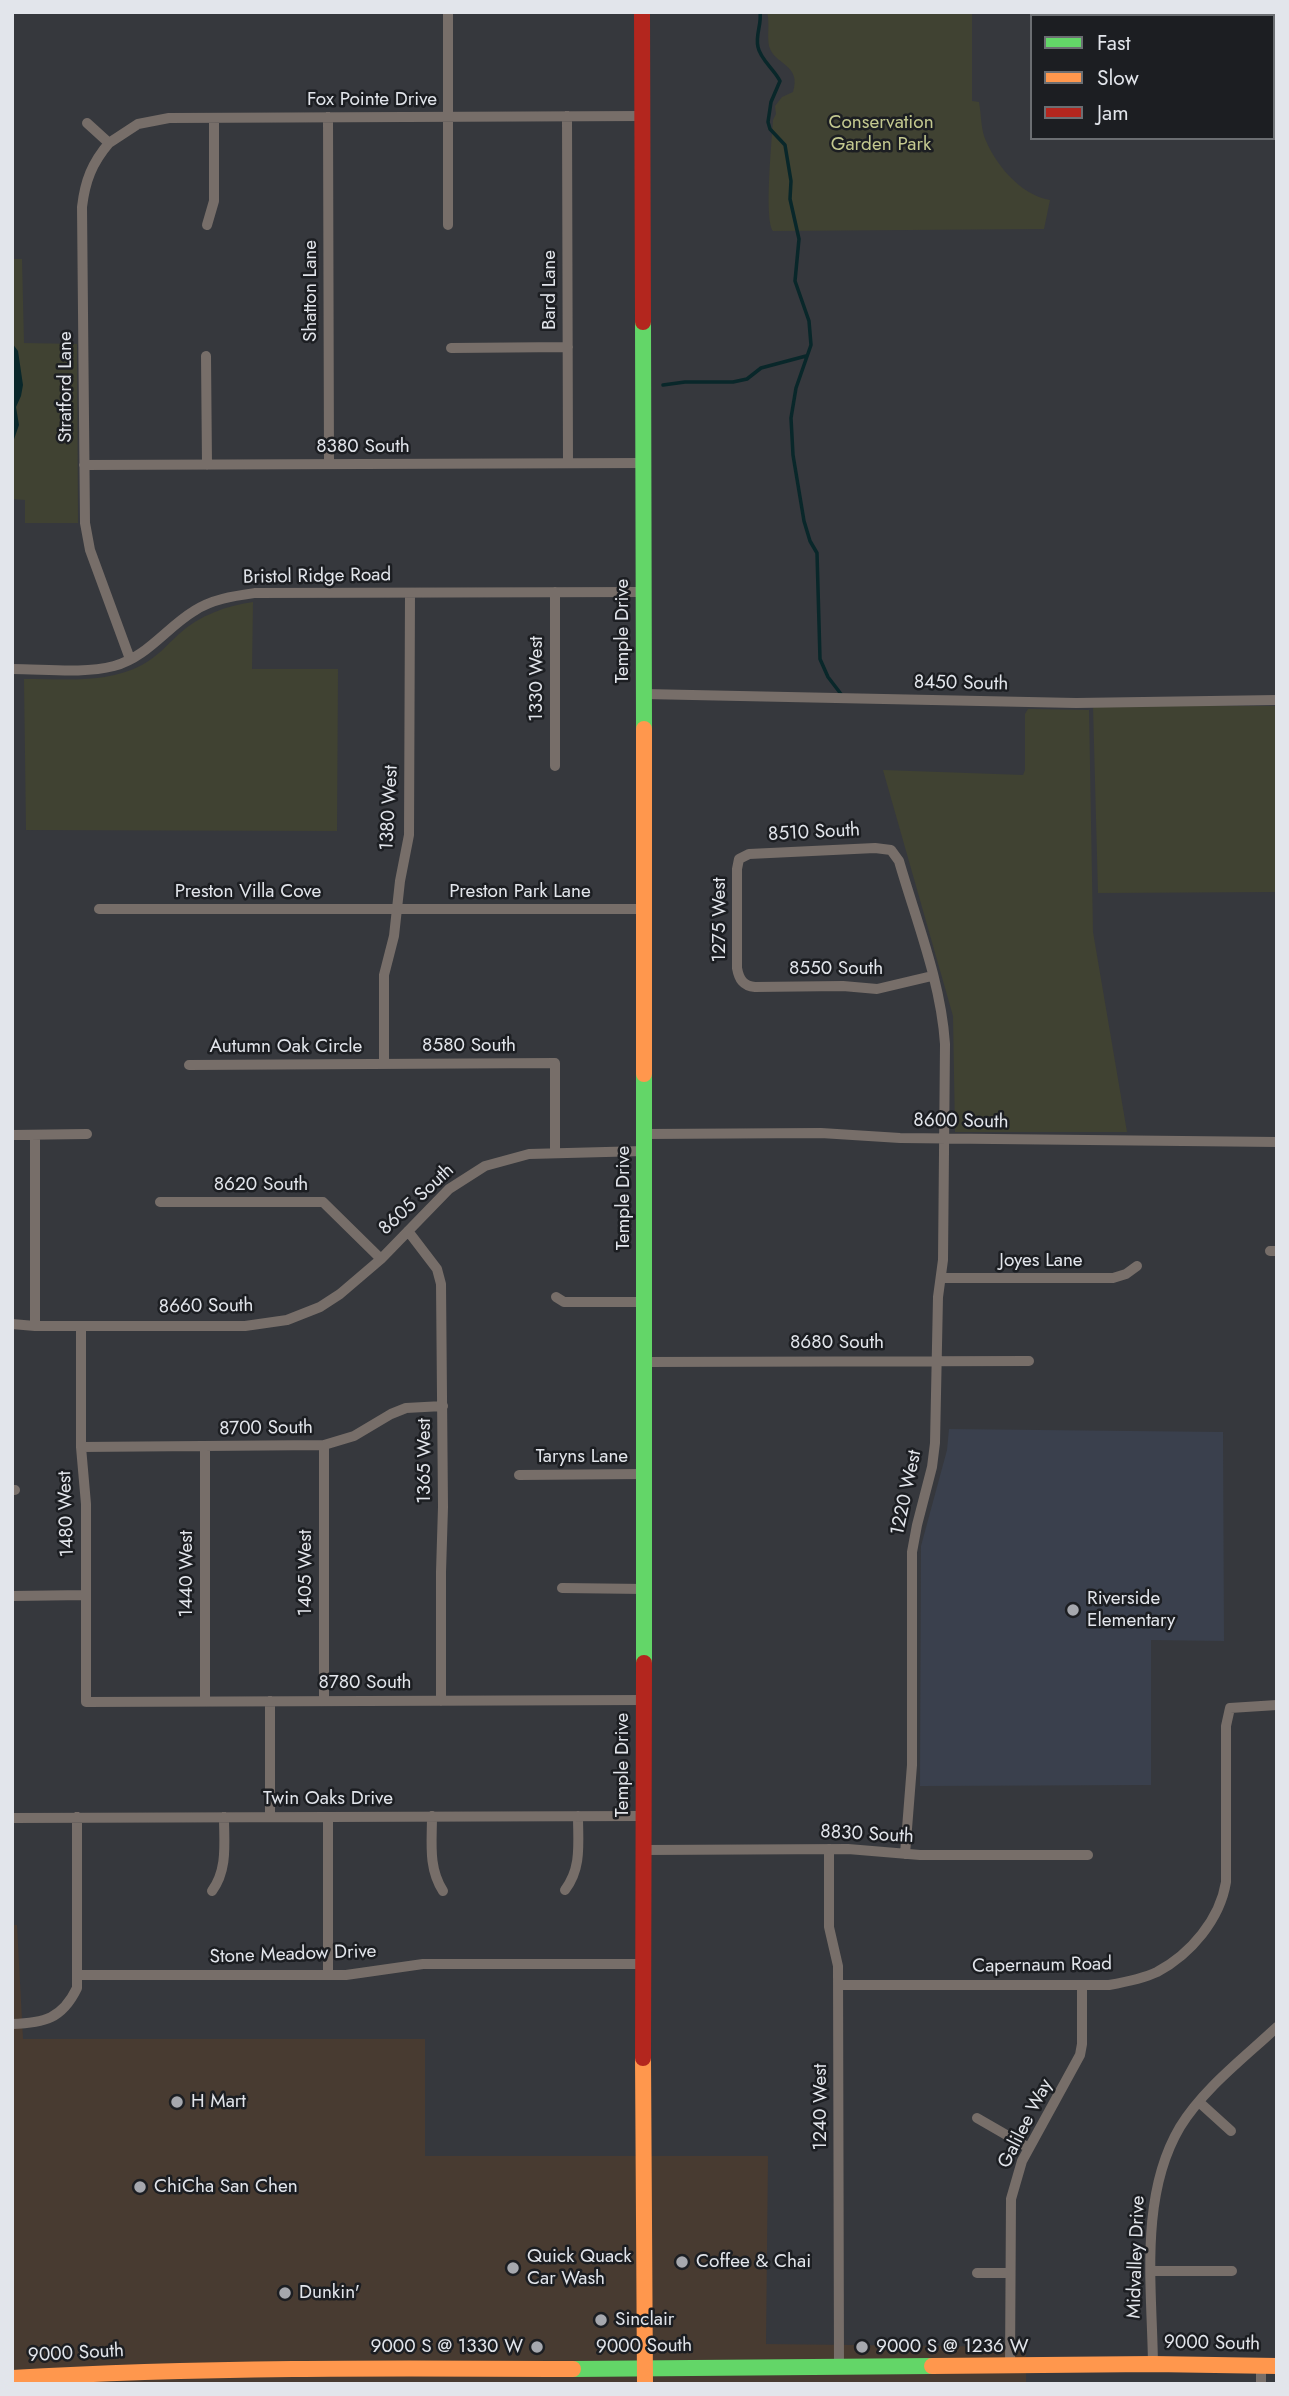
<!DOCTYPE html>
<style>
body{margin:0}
#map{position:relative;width:1289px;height:2396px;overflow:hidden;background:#36383d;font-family:Jost,sans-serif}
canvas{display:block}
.frame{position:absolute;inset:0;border:14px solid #e2e5eb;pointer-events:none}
.legend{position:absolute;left:1030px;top:14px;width:245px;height:126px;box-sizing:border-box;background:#1c1e22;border:2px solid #6b6e72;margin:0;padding:9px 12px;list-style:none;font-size:21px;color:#e2e5eb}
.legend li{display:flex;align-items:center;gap:14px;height:35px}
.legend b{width:35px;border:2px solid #6b6e72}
</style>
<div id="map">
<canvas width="1289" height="2396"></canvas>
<div class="frame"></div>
<ul class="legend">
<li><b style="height:9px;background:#63d668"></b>Fast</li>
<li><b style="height:9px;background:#ff974d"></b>Slow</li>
<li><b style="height:9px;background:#b3261e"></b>Jam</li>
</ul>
</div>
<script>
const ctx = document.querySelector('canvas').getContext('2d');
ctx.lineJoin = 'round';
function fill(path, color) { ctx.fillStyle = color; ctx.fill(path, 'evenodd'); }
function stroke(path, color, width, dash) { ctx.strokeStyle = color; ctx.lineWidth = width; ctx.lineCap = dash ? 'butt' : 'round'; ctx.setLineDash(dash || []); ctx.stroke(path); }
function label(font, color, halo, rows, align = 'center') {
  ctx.font = font + ' Jost,sans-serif'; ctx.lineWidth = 5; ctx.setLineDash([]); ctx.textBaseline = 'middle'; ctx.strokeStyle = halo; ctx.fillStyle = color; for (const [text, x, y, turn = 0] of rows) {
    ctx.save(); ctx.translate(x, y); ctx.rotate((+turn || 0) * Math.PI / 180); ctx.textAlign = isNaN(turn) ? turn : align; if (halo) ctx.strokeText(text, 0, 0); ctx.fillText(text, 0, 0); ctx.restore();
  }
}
const commercial = new Path2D(`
 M12,1925H17L23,2039H425V2156H768L766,2344L1026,2347V2384H12Z`);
const built = new Path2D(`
 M949,1429L1223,1432L1224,1641L1151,1640V1785L920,1786L921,1546L947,1450Z`);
const green = new Path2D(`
 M767,12H972V101L979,102C981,113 981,126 984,136C994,163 1020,195 1050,200L1044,229L773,231C764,219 772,140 773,120L776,114L775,106L782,97L793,92C802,64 774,65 769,46C767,35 770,23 767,12Z
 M12,259H22L24,343L77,344L78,523H25V500L12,499Z
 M253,602L252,669H338L337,831L26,830L24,679C63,679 106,684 142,665C157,657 167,645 179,634C200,615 226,606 253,602Z
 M1093,706H1277V892L1098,893Z
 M1028,709L1089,710L1093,932L1127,1132H955L953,1016L883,770L1023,775L1025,770V714Z`);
const water = new Path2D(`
 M12,343L18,351L23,385L21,396L16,407L19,425L12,445Z`);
const stream = new Path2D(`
 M760,12C762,24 755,35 758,47C760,59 774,69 780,81L771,102L768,122L770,129L785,145L791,181L790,199L799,239L795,281L809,321L811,345L796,388L791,418L793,455L804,521L810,541L817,553L820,659L828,677L841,694
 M663,385L685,382H733L747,379L761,368L806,356`);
const street = new Path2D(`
 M448,12V225
 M567,116L568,463
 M328,117L329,464
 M87,123L109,143C92,163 85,181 82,207L85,523L90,550L130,659
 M109,143L138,124L169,118L642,116
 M207,225L214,201V118
 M451,348L568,347
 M206,356L207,465
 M84,465L643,463
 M555,592V766
 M12,669C45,669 83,674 114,666C147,657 166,628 194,611C212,599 234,596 255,593L644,592
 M644,694L1076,703L1277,700
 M99,909H644
 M384,1064V975L394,936L400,881L409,835L410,593
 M189,1065L555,1063V1152
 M645,1134L821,1133L900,1138L1277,1142
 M12,1135L87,1134
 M35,1135V1326
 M160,1202H323L381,1259
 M408,1231L437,1269L441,1284L443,1507L441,1572V1701
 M1270,1251H1277
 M942,1278H1113L1126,1274L1137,1266
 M556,1297L564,1302H645
 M12,1324L35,1326H245L287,1320L320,1307L340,1294L381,1259L449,1189L485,1166L529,1154L644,1151
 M81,1326V1447L86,1504V1702L645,1700
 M645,1362L1029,1361
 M324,1445V1701
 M81,1447L324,1445L354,1436L391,1414L406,1408L443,1406
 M205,1447V1701
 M519,1475L645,1474
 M12,1490H15
 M562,1588L645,1589
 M12,1596L86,1595
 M270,1701V1817
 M432,1816C432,1842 428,1868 443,1891
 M328,1817V1975
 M12,1818L644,1816
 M829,1849V1927L838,1966L839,2366
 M644,1850L848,1849L920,1855H1088
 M905,1854L912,1765V1552L917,1525L932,1467L935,1443L938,1297L943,1260L945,1044C941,982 916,920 899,861L891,850L875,848L749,854L739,859L737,869V968C739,979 743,986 755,987L843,986L877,989L932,976
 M565,1890C582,1868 578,1843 578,1816
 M212,1891C228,1869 224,1843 224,1817
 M78,1975H346L423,1964H643
 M839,1985H1109C1126,1982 1142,1979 1157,1972C1191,1954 1220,1919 1226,1882V1726L1230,1708L1277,1705
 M12,2024C44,2023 62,2019 77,1988V1817
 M1199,2102L1231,2131
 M977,2118L1029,2148
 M1152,2271H1232
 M977,2273H1009
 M1153,2364C1152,2287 1139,2196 1180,2127C1204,2088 1244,2058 1277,2027
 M1010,2366L1011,2199L1022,2161L1080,2055L1082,2044V1985
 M1261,2384V2366`);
const fast = new Path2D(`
 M643,322L644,729
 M644,1663V1074
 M573,2369L932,2366`);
const slow = new Path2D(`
 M644,729V1074
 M643,2058L645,2384
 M932,2366L1153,2364L1277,2366
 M12,2378C199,2367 386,2368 573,2369`);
const jam = new Path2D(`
 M642,12L643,322
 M643,2058L644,1663`);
const markers = [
 [1073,1610,7,"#a6a8ae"],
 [177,2102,7,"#a6a8ae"],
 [140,2187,7,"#a6a8ae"],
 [682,2262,7,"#a6a8ae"],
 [513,2268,7,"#a6a8ae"],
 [285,2293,7,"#a6a8ae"],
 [601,2320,7,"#a6a8ae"],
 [537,2347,7,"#a6a8ae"],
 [862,2347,7,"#a6a8ae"]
];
const streetNames = [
 ["Fox Pointe Drive",372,100],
 ["Bard Lane",550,290,-90],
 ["Shatton Lane",311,291,-90],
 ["Stratford Lane",66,387,-90],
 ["8380 South",363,447],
 ["Bristol Ridge Road",317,577,-1],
 ["Temple Drive",623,631,-90],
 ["1330 West",537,679,-90],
 ["8450 South",961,684,1],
 ["1380 West",390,808,-87],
 ["8510 South",814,833,-3],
 ["Preston Villa Cove",248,892],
 ["Preston Park Lane",520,892],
 ["1275 West",720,920,-90],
 ["8550 South",836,969],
 ["8580 South",469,1046],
 ["Autumn Oak Circle",286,1047],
 ["8600 South",961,1122,1],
 ["8620 South",261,1185],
 ["Temple Drive",624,1198,-90],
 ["8605 South",417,1200,-43],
 ["Joyes Lane",1041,1261],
 ["8660 South",206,1307,-1],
 ["8680 South",837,1343],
 ["8700 South",266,1429,-1],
 ["Taryns Lane",582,1457],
 ["1365 West",425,1461,-90],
 ["1220 West",907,1493,-78],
 ["1480 West",67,1514,-92],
 ["1405 West",306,1573,-90],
 ["1440 West",187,1574,-90],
 ["8780 South",365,1683],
 ["Temple Drive",623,1765,-90],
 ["Twin Oaks Drive",328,1799],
 ["8830 South",867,1835,3],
 ["Stone Meadow Drive",293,1955,-2],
 ["Capernaum Road",1042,1966,-1],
 ["1240 West",821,2107,-90],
 ["Galilee Way",1026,2124,-63],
 ["Midvalley Drive",1137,2257,-88],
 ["9000 South",1212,2344,1],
 ["9000 South",644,2347,-1],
 ["9000 South",76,2354,-3]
];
const parkNames = [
 ["Conservation",881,123],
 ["Garden Park",881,145]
];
const poiNames = [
 ["Riverside",1087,1599],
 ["Elementary",1087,1621],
 ["H Mart",191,2102],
 ["ChiCha San Chen",154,2187],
 ["Quick Quack",527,2257],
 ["Car Wash",527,2279],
 ["Coffee & Chai",696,2262],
 ["Dunkin'",299,2293],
 ["Sinclair",615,2320],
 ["9000 S @ 1330 W",523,2347,"right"],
 ["9000 S @ 1236 W",876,2347]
];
fill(commercial, '#483b31');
fill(built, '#3a404d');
fill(green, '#404232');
fill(water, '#09272a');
stroke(stream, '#09272a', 3.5);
stroke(street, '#776e69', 10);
stroke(fast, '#63d668', 16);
stroke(slow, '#ff974d', 16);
stroke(jam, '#b3261e', 16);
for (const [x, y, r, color] of markers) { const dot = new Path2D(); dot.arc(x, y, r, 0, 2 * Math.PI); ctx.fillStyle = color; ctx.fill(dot); stroke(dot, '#1c1e22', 2.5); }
label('19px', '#e2e5eb', '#1c1e22', streetNames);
label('19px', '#c3c88f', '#1c1e22', parkNames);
label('19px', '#e2e5eb', '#1c1e22', poiNames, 'left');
</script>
